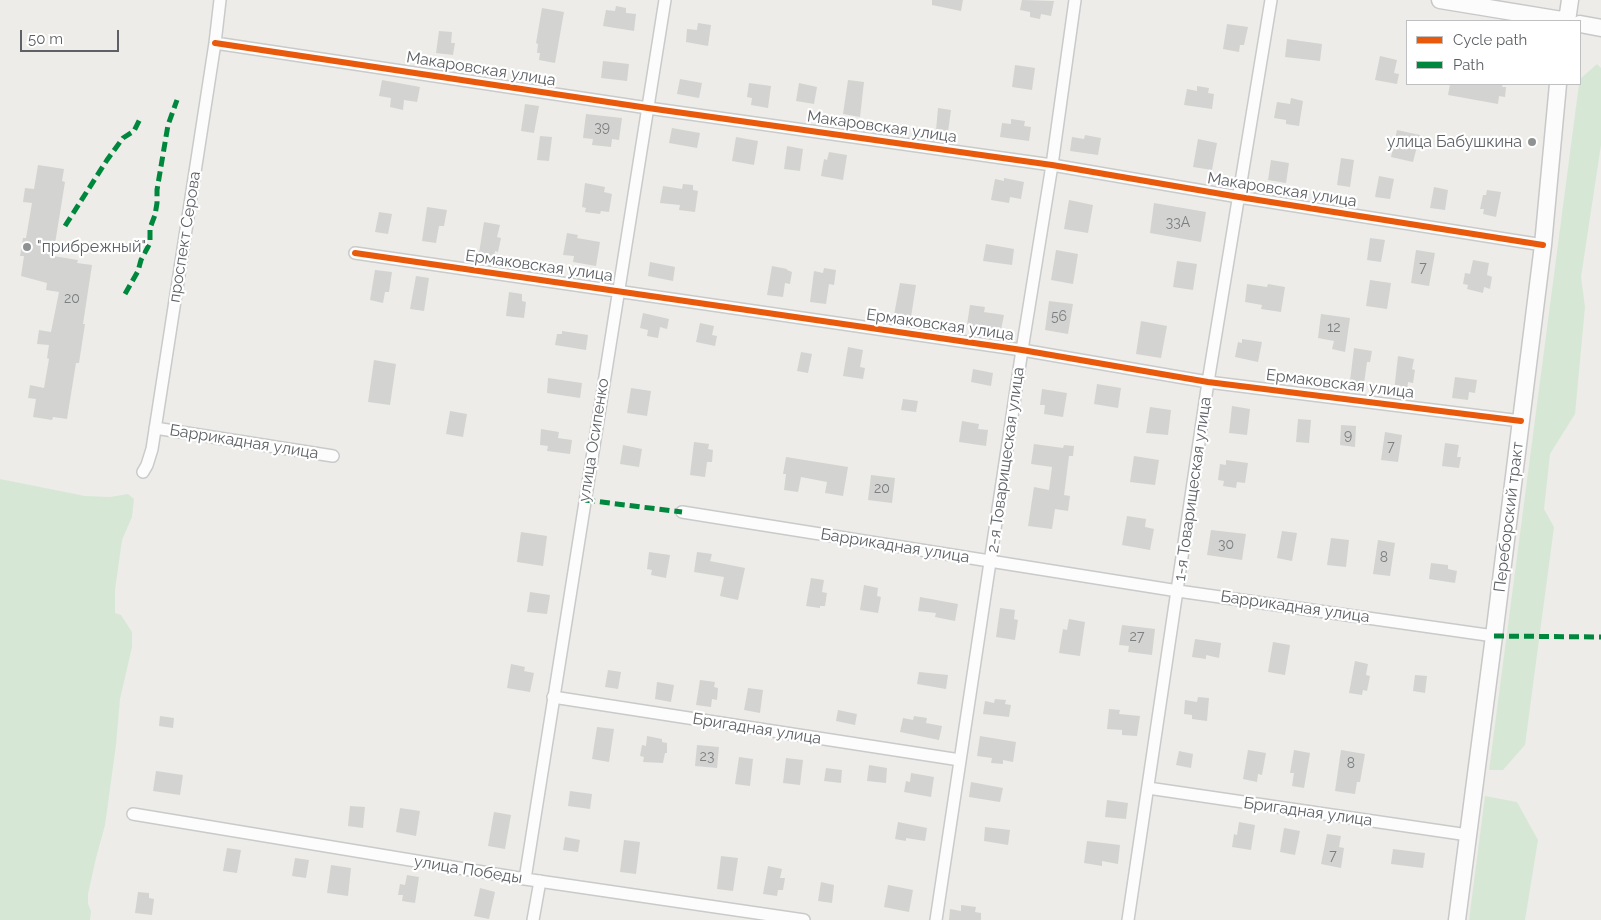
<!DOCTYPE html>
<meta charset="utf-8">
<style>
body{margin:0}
#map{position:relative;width:1601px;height:920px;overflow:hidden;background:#edece8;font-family:Raleway,sans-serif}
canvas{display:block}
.legend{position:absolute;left:1406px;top:20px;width:175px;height:65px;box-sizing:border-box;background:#fff;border:1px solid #bec0c1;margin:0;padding:6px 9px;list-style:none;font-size:15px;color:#5d6165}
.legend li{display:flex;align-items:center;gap:10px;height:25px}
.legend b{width:25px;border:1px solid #bec0c1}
.scale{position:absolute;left:20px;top:30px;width:99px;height:22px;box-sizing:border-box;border:2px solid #5d6165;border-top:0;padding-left:6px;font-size:15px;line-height:18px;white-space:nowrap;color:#5d6165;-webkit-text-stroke:4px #fff;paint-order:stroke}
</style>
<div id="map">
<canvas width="1601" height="920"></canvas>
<ul class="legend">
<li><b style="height:6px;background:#e8590c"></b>Cycle path</li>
<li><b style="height:6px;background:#00873e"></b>Path</li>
</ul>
<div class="scale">50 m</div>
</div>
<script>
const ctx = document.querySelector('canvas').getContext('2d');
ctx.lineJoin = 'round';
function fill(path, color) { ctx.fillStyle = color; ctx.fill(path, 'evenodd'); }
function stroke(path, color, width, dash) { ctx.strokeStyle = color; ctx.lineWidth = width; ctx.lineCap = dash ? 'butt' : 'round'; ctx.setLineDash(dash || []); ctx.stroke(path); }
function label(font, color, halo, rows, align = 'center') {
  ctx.font = font + ' Raleway,sans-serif'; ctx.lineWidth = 4.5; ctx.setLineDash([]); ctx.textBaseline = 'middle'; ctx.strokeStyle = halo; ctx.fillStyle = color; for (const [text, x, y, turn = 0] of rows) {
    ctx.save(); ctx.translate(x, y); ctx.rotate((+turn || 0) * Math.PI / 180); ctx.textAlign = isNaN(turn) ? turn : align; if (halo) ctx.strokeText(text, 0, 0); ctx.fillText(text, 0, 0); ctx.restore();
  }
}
const green = new Path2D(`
 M1597,64L1601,68V145L1581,277L1585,307L1575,414L1550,454L1544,509L1554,527L1525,745L1503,770H1489L1579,84H1580V79Z
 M0,479L85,496L110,497L128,494L134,499L132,517L122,540L115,590V613L121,615L132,632V647L120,699L116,745L105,825L96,858L88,894V904L91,911L90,920H0Z
 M1485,796L1517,802L1538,840L1525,920H1469Z`);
const building = new Path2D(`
 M932,0H963L961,11L932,5Z
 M1022,0L1054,1L1051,16L1041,14L1040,19L1030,17V12L1020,10Z
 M616,6L626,8V13L636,14L634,31L603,26L606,10L615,11Z
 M542,8L564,12L555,63L539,60L540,53H537L538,44L536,43Z
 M698,23L711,25L708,46L686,42L687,29L697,30Z
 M1227,24L1248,27L1244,45H1240L1239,52L1223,49Z
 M439,31L452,32L451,43H455L453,55L436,53Z
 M1287,39L1322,44L1320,61L1285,57Z
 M1380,56L1397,60L1394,73L1399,74L1397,84L1375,80Z
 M603,61L629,64L627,81L601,78Z
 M1015,65L1035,68L1032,90L1012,87Z
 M680,79L702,83L699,98L677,94Z
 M382,80L420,87L417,102L404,100L403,110L390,107L391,98L379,96Z
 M848,80L864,82L860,117L843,114Z
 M749,83L771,86L768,108L751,105L752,98L747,97Z
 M799,83L817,87L814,104L796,101Z
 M1450,84H1503L1502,87H1506L1505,97L1499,96L1498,104L1448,95Z
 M1197,86L1209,88L1208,93L1214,94L1212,109L1184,105L1187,89L1197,91Z
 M1291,98L1303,101L1299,126L1286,124V120L1274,118L1277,102L1290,104Z
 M525,104L539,106L534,133L521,131Z
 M938,108L951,110L948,132L936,130Z
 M586,114L622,118L619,140L612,139L611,147L592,145L593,139L583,138Z
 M1011,119L1025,121L1024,126L1031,127L1029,141L1000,137L1002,123L1011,124Z
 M672,128L700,133L697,148L669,143Z
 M1397,130L1420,135L1413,162L1391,157Z
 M1085,135L1101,138L1098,155L1070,151L1072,137L1084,139Z
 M540,136L552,137L549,161L537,160Z
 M736,137L758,141L754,165L732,161Z
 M1198,139L1217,143L1212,170L1193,167Z
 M787,146L803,149L800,171L784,169Z
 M829,152L847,155L843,180L821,176L824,159L827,160Z
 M1341,158L1354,160L1350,187L1337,185Z
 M1271,160L1289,163L1286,183L1268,180Z
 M38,165L64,169L62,181L65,182L53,256L78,260L77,263L92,265L83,324H85L79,363H76L67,419L53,417L52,420L33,417L36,399L28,398L30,385L44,388L49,359L47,358L49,345L37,344L39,330L51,332L59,292L46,290L47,283L21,276L24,256H20L23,238H26L32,203L23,202L25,188L34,189Z
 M1379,176L1394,179L1390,199L1375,197Z
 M1004,178L1024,182L1021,199L1010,197L1009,203L991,200L995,179L1004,181Z
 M585,183L605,187L604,192L612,194L609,212L601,211L600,214L585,212L586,208L582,207Z
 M683,184L693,185V190L698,191L695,212L679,210L680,205L660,203L663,186L682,189Z
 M1434,187L1448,190L1445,210L1430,208Z
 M1487,190L1501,192L1496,217L1483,214L1484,209H1480L1483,195H1486Z
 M1069,200L1093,205L1088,233L1064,229Z
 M1154,203L1206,212L1201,242L1150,233Z
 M427,207L447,210L444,226H439L436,243L422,241Z
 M379,212L392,214L388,234L375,232Z
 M484,222L500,225L497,237L501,238L498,252L495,251L494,256L479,253Z
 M567,233L578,235L577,238L600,242L596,266L573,262L574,256L563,255Z
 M1370,238L1385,240L1381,262L1367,260Z
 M986,244L1014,249L1012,265L983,261Z
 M1056,250L1078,254L1073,284L1051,280Z
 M1416,250L1435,253L1429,286L1411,283Z
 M1473,260L1489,263L1487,275L1492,277L1490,289L1484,287L1483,293L1467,289L1468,285L1463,284L1465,273L1470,274Z
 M1177,261L1197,264L1193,290L1173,287Z
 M650,262L675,267L673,281L648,276Z
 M772,266L787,269V270L792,272L790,284L785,283L783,297L767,295Z
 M824,268L836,270L834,285L829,284L826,304L810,302L814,271L823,273Z
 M375,270L392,272L389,292H385L383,303L370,300Z
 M416,276L429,278L424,311L410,309Z
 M1370,280L1391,283L1387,309L1366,306Z
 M900,283L916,285L911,317L894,315Z
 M1247,284L1267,287L1268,284L1285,287L1281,312L1261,309L1262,305L1245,302Z
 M509,292L522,294V301L526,302L524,318L506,316Z
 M1049,301L1073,304L1068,334L1045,330Z
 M970,305L985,307L984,312L1004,315L1001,330L967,325Z
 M643,313L669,319L667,329L660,327L658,338L647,336L648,330L640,328Z
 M1321,314L1350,318L1345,352L1332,349L1334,341L1318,338Z
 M1141,321L1167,326L1161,358L1136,354Z
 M700,323L714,326L712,335L717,336L715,346L696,342Z
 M562,331L588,335L586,350L555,345L557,334H562Z
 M1242,339L1262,342L1258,362L1235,357L1238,342L1242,343Z
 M848,347L863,350L860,367L865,368L863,379L843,376Z
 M1354,348L1372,351L1370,362H1367L1364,384L1350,381Z
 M801,352L812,354L808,373L797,371Z
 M1398,356L1414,359L1412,369L1415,370L1413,383L1408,382L1407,392L1394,391Z
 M374,360L396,364L390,405L368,402Z
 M973,369L993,373L991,386L971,382Z
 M1455,377L1477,380L1475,393L1469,392L1468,400L1452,398Z
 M548,378L582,383L580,398L547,393Z
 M1097,384L1121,388L1118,408L1094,404Z
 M631,388L651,391L647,416L627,413Z
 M1042,389L1067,393L1063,417L1044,414L1045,405H1040Z
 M903,399L918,401L916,412L901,410Z
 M1232,406L1250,409L1247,435L1229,433Z
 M1150,407L1171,410L1168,435L1146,433Z
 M450,411L467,414L463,437L446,434Z
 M1298,419L1311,420L1309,443L1296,442Z
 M962,421L979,424L978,429L988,430L986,446L959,442Z
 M1341,425L1356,426L1355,447L1340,445Z
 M541,429L559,432L558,438L572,440L570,454L547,451L548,446L540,445Z
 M1385,432L1402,435L1398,462L1381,460Z
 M694,442L709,444L708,449L713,450L712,462H707L705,477L690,475Z
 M1445,443L1459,445L1457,457H1461L1459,468L1442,466Z
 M1034,444L1063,448L1064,445L1074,446L1073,456H1069L1064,495L1070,496L1068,511L1055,509L1052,529L1028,526L1034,487L1049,490L1052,467L1031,464Z
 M623,445L642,449L639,467L620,464Z
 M1134,456L1159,460L1155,485L1130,482Z
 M786,457L848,467L843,496L825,493L827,482L801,477L798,492L784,490L786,474H783Z
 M1226,460L1248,463L1245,483L1237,482L1236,488L1223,486L1224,481L1218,480L1220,464L1226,465Z
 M871,475L895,478L892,503L868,500Z
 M1127,516L1146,519L1145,527L1154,529L1150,550L1122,545Z
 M1211,530L1246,534L1242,560L1207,555Z
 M1282,531L1297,533L1292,561L1277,558Z
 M521,532L547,536L543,566L517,562Z
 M1331,538L1349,540L1346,567L1327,565Z
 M1378,540L1395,543L1390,576L1373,574Z
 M649,552L670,555L666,578L651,575L652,570L647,569Z
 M697,552L712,554L710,561L745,568L738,600L720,596L724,577L694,572Z
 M1431,563L1448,565V569L1457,571L1455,583L1429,579Z
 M811,578L824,580L822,592L827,593L825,606H820V608L806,606Z
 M864,585L878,588L877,596L881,597L878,613L860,610Z
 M530,592L550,595L547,614L527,612Z
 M920,597L958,604L955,621L935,617L936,613L918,611Z
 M1000,608L1015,610L1014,619L1018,620L1015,640L996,637Z
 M1069,619L1085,622L1080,656L1059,653L1063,629L1067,630Z
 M1122,625L1155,629L1152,655L1128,652L1129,646L1119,645Z
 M1195,639L1221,643L1219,658L1206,655V659L1192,657Z
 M1273,642L1290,645L1285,675L1268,672Z
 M1355,661L1368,664L1366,675L1370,676L1367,691L1363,690L1362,695L1349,693Z
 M511,664L525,667L524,671L534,673L530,692L507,688Z
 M608,670L621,672L618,689L605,687Z
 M919,672L948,675L946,689L917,684Z
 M1415,675L1427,676L1425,693L1413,691Z
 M700,680L715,682L714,687L718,688L717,700L712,699L711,707L696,705Z
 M657,682L674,685L671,702L655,699Z
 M748,688L763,690L760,713L744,710Z
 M1198,697L1209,698L1207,721L1192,719V715L1184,714L1185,700L1197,702Z
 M995,699L1006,700L1005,704L1011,705L1009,717L983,714L985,701L994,703Z
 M1109,709L1120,710L1119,714L1140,716L1137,736L1122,735V730L1107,729Z
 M838,710L857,714L855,725L836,721Z
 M160,716L174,718L173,728L159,726Z
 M914,716L927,718L926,723L942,726L939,740L900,732L903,718L913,720Z
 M597,727L614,729L609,762L592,759Z
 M647,736L662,739V742L667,743V753H665L663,763L643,762L644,757L640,756L642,745L646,746Z
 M980,736L1016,742L1013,762L1003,760V764L991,763L992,758L977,756Z
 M697,745L719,747L717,768L695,766Z
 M1248,750L1266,753L1262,775L1258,774L1257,782L1243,779Z
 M1294,750L1310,753L1304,788L1292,786L1294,773H1290Z
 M1341,750L1365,754L1360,782H1357L1355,794L1335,791Z
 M1179,751L1193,754L1191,768L1176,765Z
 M739,757L753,759L750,786L735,784Z
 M786,758L803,760L800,785L783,783Z
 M869,765L887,768L886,783L867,781Z
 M826,768L842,770L841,783L824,781Z
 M156,771L183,775L180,795L153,791Z
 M911,773L934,777L931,797L904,792L906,781L910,782Z
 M971,782L1003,788L1000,802L969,797Z
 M570,791L592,794L590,809L568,806Z
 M1107,800L1128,803L1126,819L1105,817Z
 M350,806L365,807L363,828L348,826Z
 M400,808L420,811L416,836L396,832Z
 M494,812L511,815L505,849L488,846Z
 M898,822L927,828L925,841L906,838V841L895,839Z
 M1239,822L1255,825L1251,850L1232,847L1234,834L1237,835Z
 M985,827L1010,830L1008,845L984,841Z
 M1284,828L1300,831L1295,855L1280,852Z
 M1327,834L1341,836L1339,847L1344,848L1341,868L1321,864Z
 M565,837L580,840L578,852L563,850Z
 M624,840L640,842L636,874L620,872Z
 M1087,841L1120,845L1118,864L1102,861V866L1084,863Z
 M227,848L241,850L237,873L223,871Z
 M1393,849L1425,853L1423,868L1391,864Z
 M721,856L738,858L733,891L717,889Z
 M295,858L309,860L306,878L292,876Z
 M331,865L351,868L348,896L327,893Z
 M768,866L782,869L780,878H785L783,890H778L777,896L763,894Z
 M407,875L419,877L415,903L402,901L403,895H398L400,884L405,885Z
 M821,882L834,885L832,903L818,901Z
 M888,885L913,890L909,912L884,907Z
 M480,888L495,892L489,919L474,916Z
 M138,892L149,893V898L154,899L152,915L135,913Z
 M961,905L976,907L975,912L981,913V920H949L950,909L961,911Z`);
const street = new Path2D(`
 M215,43L648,108L1052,165L1239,197L1543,245
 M355,253L1022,350L1208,382L1521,421
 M155,428L333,456
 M143,472L147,465L152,449L215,43L220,0
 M682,512L1178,591L1494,636
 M553,697L960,760
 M1148,788L1468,835
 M133,814L525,879L804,920
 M525,879L665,0
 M533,920L540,881
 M936,920L1022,350L1052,165L1075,0
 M1128,920L1208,382L1271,0`);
const secondary = new Path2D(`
 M1440,0L1568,21
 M1567,21L1570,0
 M1580,24L1601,28
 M1457,920L1494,636L1543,245L1558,84`);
const quiet = new Path2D(`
 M65,226L107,160L123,138L134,131L141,117
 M125,294L138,271L141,260L150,243V228L155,215L157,203V190L168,125L177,100
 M585,500L682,512
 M1494,636L1601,637`);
const cycleway = new Path2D(`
 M215,43L648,108L1052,165L1239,197L1543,245
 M355,253L1022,350L1208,382L1521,421`);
const markers = [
 [1532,142,5,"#8f9293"],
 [27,247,5,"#8f9293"]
];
const numberNames = [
 ["39",602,128],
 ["33А",1178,223],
 ["7",1423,268],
 ["20",72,299],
 ["56",1059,317],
 ["12",1334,328],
 ["9",1348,436],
 ["7",1391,447],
 ["20",882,489],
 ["30",1226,545],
 ["8",1384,558],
 ["27",1137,637],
 ["23",707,757],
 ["8",1351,764],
 ["7",1333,856]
];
const streetNames = [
 ["Макаровская улица",481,69,9],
 ["Макаровская улица",882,127,8],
 ["Макаровская улица",1282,190,9],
 ["проспект Серова",185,237,-81],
 ["Ермаковская улица",539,266,8],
 ["Ермаковская улица",940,325,8],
 ["Ермаковская улица",1340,384,7],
 ["улица Осипенко",594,440,-81],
 ["Баррикадная улица",244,442,9],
 ["2-я Товарищеская улица",1006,460,-82],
 ["1-я Товарищеская улица",1193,489,-82],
 ["Переборский тракт",1509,517,-83],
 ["Баррикадная улица",895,546,9],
 ["Баррикадная улица",1295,607,8],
 ["Бригадная улица",757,729,9],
 ["Бригадная улица",1308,812,8],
 ["улица Победы",468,870,9]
];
const poiNames = [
 ["улица Бабушкина",1522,142],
 ["\"прибрежный\"",37,247,"left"]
];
fill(green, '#d6e8d5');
fill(building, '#d3d3d1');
stroke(street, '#c9caca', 14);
stroke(secondary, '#c8c8c8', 19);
stroke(street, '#fcfcfc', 11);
stroke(secondary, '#fcfcfc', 16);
stroke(quiet, '#00873e', 5, [10, 5]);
stroke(cycleway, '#e8590c', 6);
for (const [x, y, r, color] of markers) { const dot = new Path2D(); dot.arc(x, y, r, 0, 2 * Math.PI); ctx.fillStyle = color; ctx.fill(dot); stroke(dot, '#fff', 2); }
label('14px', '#7c7f81', null, numberNames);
label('16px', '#5d6165', '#fff', streetNames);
label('16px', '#5d6165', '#fff', poiNames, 'right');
</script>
